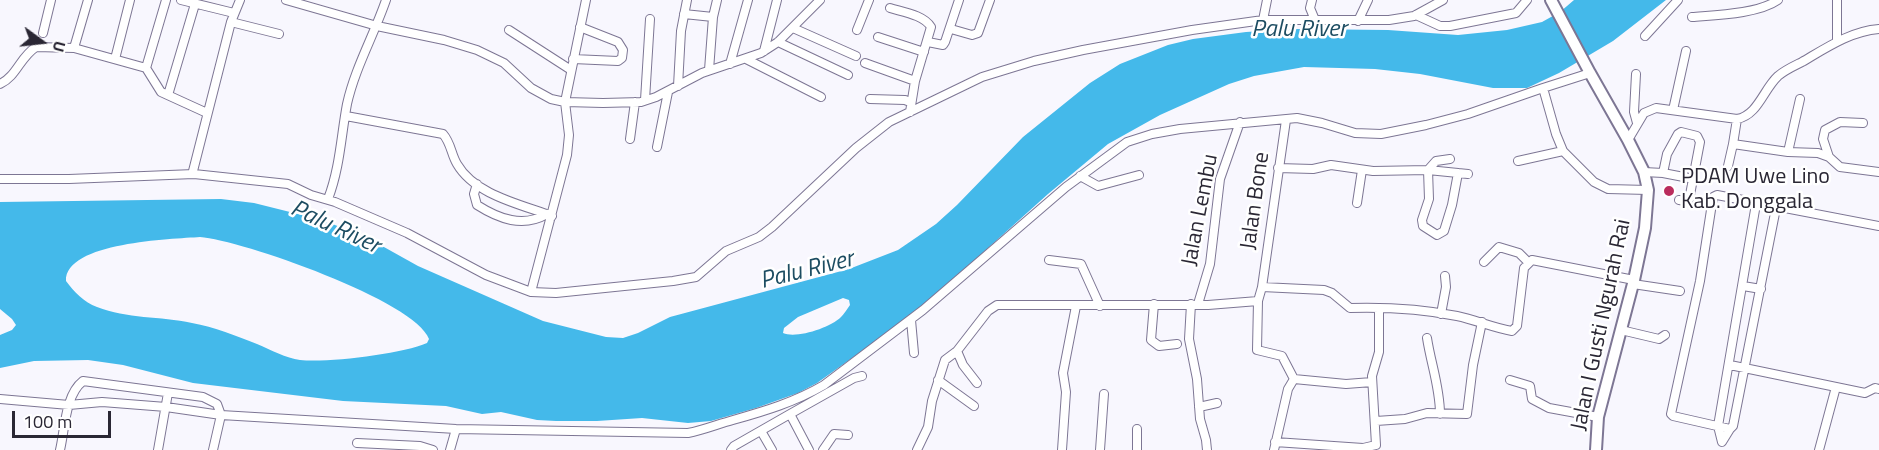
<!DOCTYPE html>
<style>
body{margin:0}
#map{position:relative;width:1879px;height:450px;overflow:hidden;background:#f8f7fe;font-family:"Titillium Web",sans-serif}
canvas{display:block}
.north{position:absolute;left:12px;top:12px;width:60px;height:60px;-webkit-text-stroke:4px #fff;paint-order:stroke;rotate:105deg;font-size:16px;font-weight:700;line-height:24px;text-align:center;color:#2a2734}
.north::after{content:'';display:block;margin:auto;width:21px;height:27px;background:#2a2734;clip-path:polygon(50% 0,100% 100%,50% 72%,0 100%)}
.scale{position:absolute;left:12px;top:411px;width:99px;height:27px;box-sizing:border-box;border:3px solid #2a2734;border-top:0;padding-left:8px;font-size:18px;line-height:21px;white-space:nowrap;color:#2a2734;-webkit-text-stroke:4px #fff;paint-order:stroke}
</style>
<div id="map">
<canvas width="1879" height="450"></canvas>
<div class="north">U</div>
<div class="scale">100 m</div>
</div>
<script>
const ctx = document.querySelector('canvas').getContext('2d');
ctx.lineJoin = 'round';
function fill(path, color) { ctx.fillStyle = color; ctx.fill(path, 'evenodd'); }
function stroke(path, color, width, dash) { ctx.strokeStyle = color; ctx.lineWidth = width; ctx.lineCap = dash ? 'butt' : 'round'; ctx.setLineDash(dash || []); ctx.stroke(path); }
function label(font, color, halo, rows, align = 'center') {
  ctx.font = font + ' "Titillium Web",sans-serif'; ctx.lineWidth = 5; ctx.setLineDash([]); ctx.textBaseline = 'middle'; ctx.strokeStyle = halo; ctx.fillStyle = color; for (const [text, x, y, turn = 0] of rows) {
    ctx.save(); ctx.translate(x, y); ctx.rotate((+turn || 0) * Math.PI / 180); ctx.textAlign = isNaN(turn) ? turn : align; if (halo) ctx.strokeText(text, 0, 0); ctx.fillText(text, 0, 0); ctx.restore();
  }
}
const water = new Path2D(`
 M1574,0H1666L1613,41L1559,73L1527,88H1493L1420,74L1375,69L1304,67L1254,76L1229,84L1160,115L1108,144L1048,194L918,311L817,383L798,393L756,408L711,421L688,423L642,418L597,421H556L537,420L501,412L482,414L446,406L343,401L193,383L123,365L88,360L34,361L0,368V335L12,330L16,325L12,319L0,309V202L221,199L254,203L322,220L366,237L418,266L543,321L606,337L623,338L638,333L670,317L849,269L898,250L936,224L957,205L1023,137L1090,83L1120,64L1168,45L1193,39L1246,32L1295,29L1388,30L1458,35L1507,30L1542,22L1560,12ZM200,237C241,240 416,301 429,339L427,343C402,354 328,363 300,360C286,358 271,350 257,344C237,336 214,327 192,323C160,316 127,319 97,307C84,302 74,292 66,281C65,242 172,239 200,237ZM843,298L849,300L850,305C847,309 844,314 841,317C830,328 796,339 783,333L784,328L798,317Z`);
const street = new Path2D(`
 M181,0L234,13
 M240,0L231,22L193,171L194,174L288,184L311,195L335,202L407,233L486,275L531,292L556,293L673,281L696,277L726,251L759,237L772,227L856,148L889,122L982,77L1034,61L1083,50L1192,30L1263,20H1389L1414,16L1443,0
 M286,0L377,26L444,40L477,50L504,63L531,88L551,99L565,102L603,103L641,102L656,97L702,73L761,53L778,42L820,0
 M1312,0L1310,8L1315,20
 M1837,0V41
 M890,8C903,12 924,15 931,27L915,81L910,112
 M684,14L713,17
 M1416,15L1440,26H1450L1516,13L1527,0
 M1692,17C1716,15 1758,14 1778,0
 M1263,20L1267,0
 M1358,21L1368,0
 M231,22L279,34
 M793,28L856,56
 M951,29L972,35L978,33L990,0
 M509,30L571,70
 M857,30L869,0
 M43,33L51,0
 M1645,36L1678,0
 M878,37L924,52
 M778,42L848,75
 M928,42L943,45L945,42L959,0
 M74,48L88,0
 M764,51L777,0
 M115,59L130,0
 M573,59L618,61L622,58L623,50L618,42L580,27
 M746,59L821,97
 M865,63L915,81
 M730,64L748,0
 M146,68L166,0
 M709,70L713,17L717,0
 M1636,74L1634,112L1637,123
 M0,84C17,76 20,57 36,47L74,48L146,68L161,92L207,113
 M678,86L681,31L687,0
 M1543,88L1590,73
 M168,95L195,4
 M870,99L905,100L910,102
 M645,100L650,19
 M1673,110L1686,51
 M346,116L443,134C451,143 451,154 457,164C475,195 520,204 552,216
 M1737,119L1733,144L1788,152L1818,153L1829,157L1840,167L1879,172
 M1286,120L1262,287L1324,290L1332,293L1350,308C1386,307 1422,309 1457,316C1476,320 1494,328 1512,331L1517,326L1524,268L1532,260L1634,280
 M630,139L635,102
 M1628,140L1644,113L1656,108L1737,119C1758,115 1763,90 1778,76C1785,70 1794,66 1802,62C1826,48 1851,31 1879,29
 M657,147L668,92
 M1788,152L1800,99
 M1829,157L1823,139L1825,130L1840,122L1863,123
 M1450,159L1436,161L1428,170L1468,174
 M1518,161L1563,151
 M1728,166L1733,144
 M1278,168L1313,169L1331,165L1373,171L1428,170L1429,199L1422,220L1423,226L1437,235L1444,231L1452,205L1458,173
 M1644,172L1663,173L1694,179
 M1663,173L1667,154L1678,134L1681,132L1697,136L1700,142L1689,200L1686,201L1679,200
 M1080,176L1098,186L1139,175
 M0,179H69L194,174
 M477,184L474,194L477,205C499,219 523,228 547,214
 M328,199C340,168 341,136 347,104C355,68 374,35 386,0
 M1357,203L1362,170
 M1776,208L1733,426L1730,429L1673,416L1671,414L1700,281L1713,197L1717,195L1879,226
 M1049,260L1081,264L1100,306
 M1484,262L1499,247L1519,253L1528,262
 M1633,284L1680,291
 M1743,286L1761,289
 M531,292L567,155L569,135L565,102L586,0
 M1258,301L1257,350L1282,356L1294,379
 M1154,304L1151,340L1159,346L1177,344
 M1191,304L1189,339L1197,379L1200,419L1206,440L1207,450
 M1198,304L1210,264L1220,179L1240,122
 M1441,314L1446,287L1445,276
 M911,320L914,353
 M1621,330L1659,339L1665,335
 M1427,338C1431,364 1440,388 1440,414
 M957,351L963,365L977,383
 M1730,365L1865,393L1875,388L1879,389
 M938,380L974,406
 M1510,380L1530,386L1532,399L1549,408L1598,417
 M0,399L69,405L102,402L166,407L221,415L456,429L688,433C704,430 718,424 733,420C765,411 795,402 824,385L923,310L1066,187L1127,142L1152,134L1180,129L1297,118L1322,123L1355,133L1381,134L1426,125L1468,114L1543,88L1556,134L1563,151L1594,182L1608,189L1648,190
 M1199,407L1217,403
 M790,414L854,378L862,376
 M1376,421L1405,419L1427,413L1467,414L1473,365L1482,322
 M1730,429L1722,442L1718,426L1756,204
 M761,431L772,450
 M1275,442L1363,448
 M357,443L420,446L433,450
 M60,450C65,429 65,395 83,381L203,397L217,404L221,415L213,450
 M158,450L168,393
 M450,450L456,429
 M731,450L734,446L790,414L809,450
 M823,450L834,434L848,435
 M917,450L928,427L932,401L945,360L957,351L988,311L997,305H1208L1258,301L1262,287
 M1062,450L1066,392L1063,373L1076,306
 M1100,450L1104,394
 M1137,450V429
 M1274,450L1288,389L1294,379L1346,384L1372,382
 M1363,450V448L1376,445L1372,376L1379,352V308
 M1819,450L1836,387`);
const secondary = new Path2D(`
 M1551,0L1590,73L1628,140L1644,172L1648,190L1645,228L1634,280L1598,417L1596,450`);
const markers = [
 [1669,191,6,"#ba2c5d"]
];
const poiNames = [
 ["PDAM Uwe Lino",1681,178],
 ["Kab. Donggala",1681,203]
];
const streetNames = [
 ["Jalan Bone",1256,201,-82],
 ["Jalan Lembu",1201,210,-79],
 ["Jalan I Gusti Ngurah Rai",1602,325,-78]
];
const waterNames = [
 ["Palu River",1299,30],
 ["Palu River",335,228,25],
 ["Palu River",807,271,-14]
];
fill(water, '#44b9ea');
stroke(street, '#7d7694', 10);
stroke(secondary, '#7d7694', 14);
stroke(street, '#fff', 8);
stroke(secondary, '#fff', 10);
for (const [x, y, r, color] of markers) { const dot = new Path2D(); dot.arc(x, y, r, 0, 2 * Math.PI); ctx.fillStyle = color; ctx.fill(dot); stroke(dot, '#fff', 2); }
label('22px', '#2a2734', '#fff', poiNames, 'left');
label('22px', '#2a2734', '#fff', streetNames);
label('italic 24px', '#1d4d62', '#fff', waterNames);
</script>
